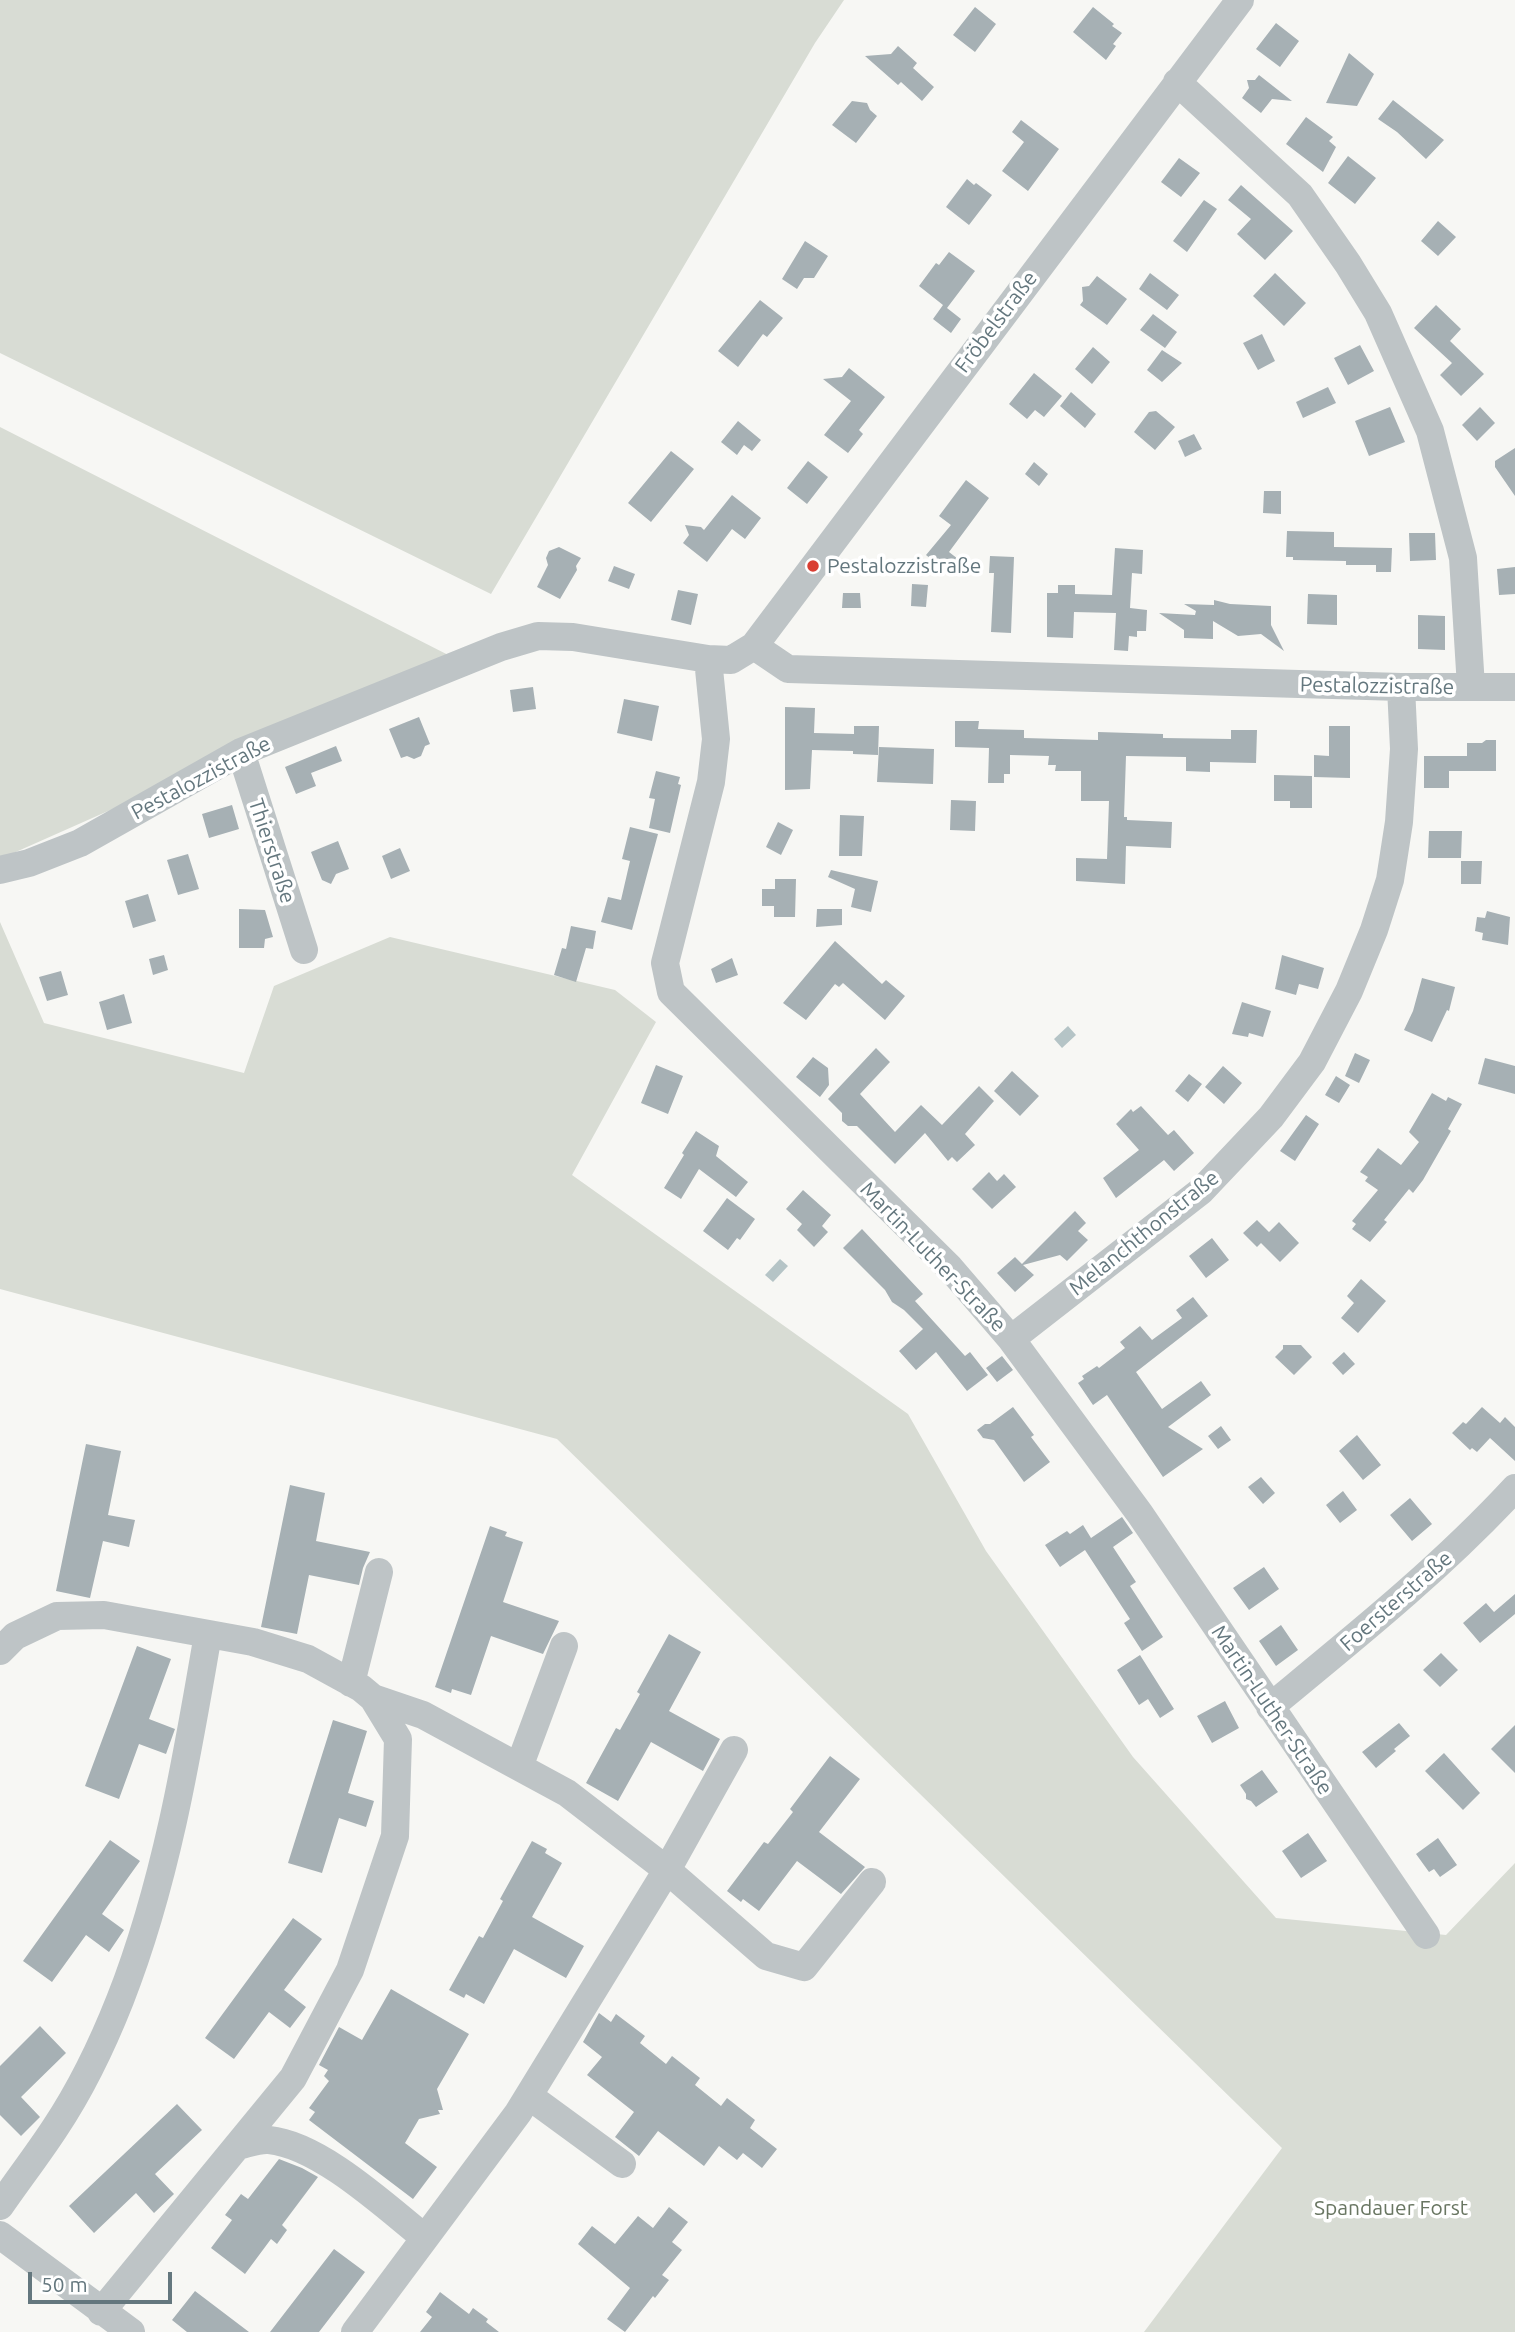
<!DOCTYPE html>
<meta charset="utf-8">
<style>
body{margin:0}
#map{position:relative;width:1515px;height:2332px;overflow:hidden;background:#f7f7f4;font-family:Ubuntu,sans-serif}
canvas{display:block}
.scale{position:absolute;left:28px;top:2272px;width:144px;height:32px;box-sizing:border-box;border:4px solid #64777e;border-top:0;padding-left:9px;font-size:21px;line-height:24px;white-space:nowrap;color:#64777e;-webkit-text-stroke:5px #fff;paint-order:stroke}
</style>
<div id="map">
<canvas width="1515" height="2332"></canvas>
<div class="scale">50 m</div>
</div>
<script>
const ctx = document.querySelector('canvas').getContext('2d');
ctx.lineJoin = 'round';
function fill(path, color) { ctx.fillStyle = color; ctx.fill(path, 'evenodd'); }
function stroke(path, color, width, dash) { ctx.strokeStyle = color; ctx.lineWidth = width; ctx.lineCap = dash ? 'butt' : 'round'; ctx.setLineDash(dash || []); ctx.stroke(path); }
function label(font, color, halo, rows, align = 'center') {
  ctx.font = font + ' Ubuntu,sans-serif'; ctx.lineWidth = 7; ctx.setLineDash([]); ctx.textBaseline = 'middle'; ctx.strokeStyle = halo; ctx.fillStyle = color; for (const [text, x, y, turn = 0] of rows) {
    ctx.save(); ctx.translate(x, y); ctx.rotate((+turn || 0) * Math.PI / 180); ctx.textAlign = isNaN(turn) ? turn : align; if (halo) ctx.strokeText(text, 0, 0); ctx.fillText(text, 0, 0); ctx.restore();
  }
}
const green = new Path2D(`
 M0,0H844L815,43L491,594L0,353Z
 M0,427L462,662L241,752L0,859Z
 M0,922L44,1023L244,1073L274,986L390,937L615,990L656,1022L572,1175L908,1414L986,1551L1133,1757L1276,1918L1446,1935L1515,1863V2332H1144L1282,2148L557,1439L0,1289Z`);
const water = new Path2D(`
 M1068,1026L1076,1035L1062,1048L1054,1039Z
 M780,1259L788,1266L773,1282L765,1275Z`);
const building = new Path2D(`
 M975,7L996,24L975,52L953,35Z
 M1093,7L1114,24L1112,26L1122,33L1113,44L1116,46L1106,60L1073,32Z
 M1276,23L1299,41L1280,67L1256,49Z
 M898,46L917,63L913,68L934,87L922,101L901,82L898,85L865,56L891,54Z
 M1349,53L1374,74L1357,106L1326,103Z
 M1259,75L1292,101L1272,99L1261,113L1242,98L1249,88L1247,80H1255Z
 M1393,100L1444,140L1426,159L1397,132L1378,119Z
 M852,101L867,103L870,110L877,116L856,143L832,125Z
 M1306,117L1333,137L1329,141L1336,147L1323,172L1286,144Z
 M1021,120L1059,149L1028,191L1002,171L1024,142L1012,132Z
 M1348,156L1376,178L1355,204L1328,183Z
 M1179,158L1200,173L1181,197L1161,182Z
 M967,179L974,185L976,183L992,195L969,225L946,207Z
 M1241,185L1293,231L1265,260L1237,234L1251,219L1228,200Z
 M1204,200L1217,209L1187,252L1173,241Z
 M1438,221L1456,237L1438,256L1421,241Z
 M805,241L828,256L814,278H804L797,289L782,279Z
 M949,252L975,271L947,308L961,319L951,333L933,319L943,305L919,286L936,263L939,265Z
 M1150,273L1179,295L1167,310L1139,289Z
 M1275,273L1306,303L1284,326L1253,296Z
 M1097,276L1127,299L1107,325L1080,305L1083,301L1082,287L1089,286Z
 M760,300L783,318L767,337L763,334L738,367L718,351Z
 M1436,305L1461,329L1450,341L1484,374L1461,396L1440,375L1452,363L1414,328Z
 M1153,314L1177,332L1165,348L1140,330Z
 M1262,334L1275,361L1258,370L1243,343Z
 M1360,345L1374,371L1348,385L1334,358Z
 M1093,347L1110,362L1092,384L1075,369Z
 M1162,350L1182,363L1162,382L1147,370Z
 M849,368L885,397L859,430L863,434L848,453L824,435L851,401L823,379L842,377Z
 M1034,373L1062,396L1044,417L1035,410L1027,419L1009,404Z
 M1328,387L1336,403L1303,418L1296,402Z
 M1071,392L1096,414L1085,428L1060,406Z
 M1390,407L1405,442L1369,456L1355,421Z
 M1480,407L1495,423L1477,441L1462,425Z
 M1156,411L1175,427L1155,450L1134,432L1149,412Z
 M738,421L761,440L752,451L744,445L737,455L721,442Z
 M1194,434L1202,449L1185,457L1178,441Z
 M1515,448V496L1495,467V461Z
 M671,451L694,469L651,522L628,503Z
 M808,461L828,477L807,504L787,488Z
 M1034,462L1048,474L1039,486L1025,474Z
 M966,480L989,498L949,552L958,559L942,568L926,555L951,525L939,516Z
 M1264,491H1281V514L1263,513Z
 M732,495L761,518L745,539L732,529L707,562L683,543L689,535L685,525L701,527L704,530Z
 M1287,531L1334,532V547L1392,548L1391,572H1376V565H1346V561L1293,560V557H1286Z
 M1409,533H1435L1436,560L1410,561Z
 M559,547L581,558L576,566L577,570L560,599L537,587L548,565L546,558L549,551Z
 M1115,548L1143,550L1142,574L1132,573L1130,608L1147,610L1146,631H1137V637L1129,636L1128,651L1114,650L1116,613L1074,612L1073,638L1047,637V593H1058V585H1075V594L1112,595Z
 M990,556L1014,557L1011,633L991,632L994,573H989Z
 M614,566L635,574L629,589L608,581Z
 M1515,567V594L1499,595L1497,569Z
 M912,584L928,585L926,607L911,606Z
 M678,590L698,594L691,625L671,620Z
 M843,593H860L861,608H842Z
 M1308,594L1337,595V625L1307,624Z
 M1214,600L1230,604L1271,606V625L1284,651L1261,634L1238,636L1213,621V639L1184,638V630L1159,613L1195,615L1196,611L1184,604L1214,605Z
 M1418,615L1445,616V650L1418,649Z
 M533,687L536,709L513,712L510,690Z
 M624,699L659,706L652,741L617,733Z
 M785,707L815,708L814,733L854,734V726H879L878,755L853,754V751L812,750L810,789L785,790Z
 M419,717L430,744L425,746L421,756L414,759L407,756L401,758L389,729Z
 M955,721H979L978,729L1024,730V738L1098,740V732L1163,734V738L1231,739V730H1257L1256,763L1210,762V772L1186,771V757L1126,756L1124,817H1127V820L1172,822L1171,848L1126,846L1125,884L1076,881V858L1107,859L1109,801H1081V771H1055L1056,765H1048L1049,756L1010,755V774H1004V783H988L989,748L955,747Z
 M1329,726H1350V778L1314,777V755L1329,756Z
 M1486,740H1496V771H1449V788H1424V756H1467V743H1482Z
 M336,746L342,761L311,773L316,786L296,794L285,767Z
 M879,747L934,749L933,784L877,782Z
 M656,771L680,777L678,784L681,785L670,833L649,828L655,799L649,798Z
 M1274,775L1312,776V808H1290V801H1274Z
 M951,800L976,801L975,831L950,830Z
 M232,805L239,829L209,838L202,814Z
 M840,815L864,816L862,856H839Z
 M778,822L793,830L781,855L766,847Z
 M630,827L658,834L632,930L601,922L608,897L621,900L630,861L622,859Z
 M1429,831H1462L1461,858H1428Z
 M338,841L349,869L336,874L331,884L322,880L311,852Z
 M400,848L410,871L391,879L382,856Z
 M188,854L199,889L178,895L167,860Z
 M1461,861H1482L1481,884H1461Z
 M831,870L878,881L871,912L851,907L855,889L828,877Z
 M775,879H796L795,917H774V906H762V889H775Z
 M148,894L156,921L133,928L125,901Z
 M239,909L265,910L273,937L265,939L264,948H239Z
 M817,909H842V925L816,927Z
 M1487,911L1510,917L1508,945L1482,940L1483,933L1475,931L1477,917L1485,918Z
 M571,926L596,931L593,949L586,948L576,982L554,975L562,948L566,949Z
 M835,941L882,984L886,980L905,996L885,1020L843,983L839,987L835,984L806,1020L783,1003Z
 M164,955L168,970L153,975L149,959Z
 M1282,955L1324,968L1318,989L1299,984L1296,995L1275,989Z
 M732,958L738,975L716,983L711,969Z
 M61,971L68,995L47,1001L39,977Z
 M1422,978L1455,987L1449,1011L1447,1010L1432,1042L1404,1030L1413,1011Z
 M124,994L132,1023L107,1030L99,1002Z
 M1242,1002L1271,1011L1263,1037L1249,1033L1248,1037L1232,1034Z
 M876,1048L890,1062L860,1094L895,1132L921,1105L942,1125L979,1086L994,1101L965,1134L975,1145L957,1162L952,1157L948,1161L925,1133L895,1164L857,1126H848L842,1121V1113L828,1099Z
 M1355,1053L1370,1060L1359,1083L1345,1076Z
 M813,1057L828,1068L829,1085L820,1097L796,1077Z
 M1485,1058L1515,1066V1094L1478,1084Z
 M656,1065L683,1076L668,1114L641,1103Z
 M1223,1066L1242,1083L1224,1104L1205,1087Z
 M1012,1071L1039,1096L1020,1116L994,1091Z
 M1189,1074L1202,1084L1188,1102L1175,1091Z
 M1336,1076L1350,1085L1339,1103L1325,1095Z
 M1432,1093L1446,1101L1448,1097L1462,1104L1448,1129L1451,1131L1423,1180L1413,1193L1409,1189L1384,1220L1387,1222L1370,1242L1352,1229L1356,1224L1352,1221L1378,1190L1365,1181L1368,1177L1360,1172L1378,1148L1401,1165L1419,1142L1409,1132Z
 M1141,1106L1168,1135L1174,1130L1194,1153L1174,1171L1164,1160L1116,1198L1103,1178L1139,1150L1116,1124L1131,1109L1133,1112Z
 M1306,1115L1319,1124L1295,1161L1280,1151Z
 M696,1131L719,1146L716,1156L748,1182L736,1197L699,1169L681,1199L664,1188L684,1155L682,1153Z
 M989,1172L997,1181L1004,1174L1016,1187L992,1209L972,1189Z
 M803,1190L831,1215L822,1226L828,1232L814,1247L797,1230L802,1224L786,1209Z
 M727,1198L755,1219L740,1240L737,1238L728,1250L703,1231Z
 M1075,1211L1086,1223L1078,1231L1088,1240L1067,1261L1060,1255L1023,1265L1034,1275L1015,1292L997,1273L1015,1257L1022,1264Z
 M1257,1220L1269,1232L1279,1222L1299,1243L1280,1262L1261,1243L1257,1247L1243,1233Z
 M862,1229L923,1294L915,1301L965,1356L970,1352L988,1375L967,1391L936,1352L916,1370L899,1351L923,1329L904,1310L892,1302L885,1290L843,1248Z
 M1212,1238L1229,1260L1206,1278L1189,1256Z
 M1361,1279L1386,1301L1358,1333L1341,1318L1354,1303L1347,1296Z
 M1193,1297L1208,1316L1136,1372L1162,1409L1201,1381L1211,1395L1168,1427L1203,1449L1163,1477L1107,1395L1093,1405L1078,1383L1084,1379L1082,1376L1097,1366L1099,1368L1125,1348L1120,1342L1140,1326L1152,1340L1182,1318L1176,1310Z
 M1283,1345H1301L1312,1357L1294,1375L1275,1357L1283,1349Z
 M1344,1352L1355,1364L1343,1375L1332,1363Z
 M1002,1356L1013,1370L997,1382L986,1368Z
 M1013,1407L1034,1435L1031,1437L1050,1462L1024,1482L994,1440L983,1438L977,1430L985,1424H990Z
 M1482,1407L1500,1423L1505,1417L1515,1427V1461L1490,1438L1477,1452L1472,1448L1470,1450L1452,1433L1463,1422L1466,1424Z
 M1221,1426L1231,1440L1218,1449L1208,1436Z
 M1357,1435L1381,1465L1363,1480L1339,1451Z
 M86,1444L121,1451L108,1515L135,1520L129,1547L103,1541L90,1598L56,1591Z
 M1261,1477L1275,1493L1263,1504L1248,1487Z
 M290,1485L325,1493L316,1541L370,1552L363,1568L359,1585L309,1575L297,1634L261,1627Z
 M1343,1491L1357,1510L1340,1523L1326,1505Z
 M1410,1498L1432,1524L1412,1541L1390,1515Z
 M1122,1517L1133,1533L1113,1547L1136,1582L1130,1586L1163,1637L1142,1651L1124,1623L1130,1619L1085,1550L1060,1567L1045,1545L1067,1531L1070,1534L1083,1525L1091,1538Z
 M490,1526L507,1532L505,1536L523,1542L503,1602L559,1621L543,1654L491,1636L471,1695L452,1689L451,1693L435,1687Z
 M1264,1567L1279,1589L1249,1610L1233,1588Z
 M1515,1594V1614L1480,1643L1463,1623L1486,1603L1494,1612Z
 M1281,1625L1298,1650L1276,1666L1259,1641Z
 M669,1634L701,1652L669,1711L720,1739L703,1771L651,1742L618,1801L586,1783L616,1728L620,1730L640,1694L637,1692Z
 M137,1646L171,1659L149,1719L175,1729L166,1754L139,1744L119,1799L85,1786Z
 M1441,1653L1458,1670L1440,1687L1423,1670Z
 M1140,1655L1174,1709L1160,1718L1148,1699L1139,1705L1117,1670Z
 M1225,1701L1239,1728L1212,1743L1197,1716Z
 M333,1720L367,1731L348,1793L374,1801L366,1827L339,1818L322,1873L288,1863Z
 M1399,1723L1410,1736L1394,1749L1396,1751L1376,1768L1362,1752Z
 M1515,1725V1773L1491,1749Z
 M1444,1753L1480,1793L1463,1810L1425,1771Z
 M830,1756L860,1779L819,1832L865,1867L841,1894L797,1861L759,1911L743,1899L741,1902L727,1891L764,1842L768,1844L793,1812L790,1809Z
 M1262,1770L1278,1792L1256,1807L1251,1801L1246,1799V1794L1240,1785Z
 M1308,1833L1327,1861L1301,1878L1282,1851Z
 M1438,1838L1457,1865L1440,1877L1434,1869L1429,1872L1416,1854Z
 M110,1840L140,1861L102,1914L124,1930L109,1952L86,1935L52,1982L23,1961Z
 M532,1841L547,1849L545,1853L562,1863L532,1917L584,1946L566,1978L514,1949L484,2004L466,1994L464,1998L449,1990L479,1936L483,1938L503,1901L500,1899Z
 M293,1918L322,1939L284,1990L306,2007L290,2028L269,2012L234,2059L205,2038Z
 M391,1989L469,2034L437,2089L443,2110H438L440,2114L419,2119L405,2143L437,2167L413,2199L309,2120L315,2112L309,2108L329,2081L324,2076L328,2070L319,2065L339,2027L362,2040Z
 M599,2013L611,2022L616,2014L645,2036L640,2043L666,2064L672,2056L700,2078L695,2085L721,2106L727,2098L755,2120L750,2128L777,2149L762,2168L743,2153L737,2160L719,2146L704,2166L658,2131L639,2156L615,2137L634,2112L587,2075L602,2057L583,2042Z
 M40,2026L66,2053L21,2097L40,2117L21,2136L0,2115V2066Z
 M177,2104L202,2130L155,2174L174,2194L154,2213L136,2193L94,2233L69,2206Z
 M279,2159L302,2168L318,2177L282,2225L287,2230L277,2244L271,2239L245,2274L211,2248L232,2220L225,2215L241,2194L248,2199Z
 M669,2207L688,2222L672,2242L682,2250L662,2275L669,2280L655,2298L653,2296L625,2332L607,2319L630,2288L578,2244L592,2226L615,2244L638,2216L653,2228Z
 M334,2249L365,2272L349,2293L319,2332H270Z
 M195,2291L249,2332H187L172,2320Z
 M440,2292L469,2314L473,2308L488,2319L486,2322L499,2332H420L432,2317L426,2312Z`);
const minor = new Path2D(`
 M1177,82L1300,195L1348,264L1378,313L1430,431L1463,558L1471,687
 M754,646L788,669L1401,687H1515
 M708,659L716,739L711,782L665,963L671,992L950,1268L1011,1339L1140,1514L1426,1935
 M241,752L304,950
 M0,870L29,863L80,843L241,752L501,647L538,636L573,637L708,659L731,660L754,646L1240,0
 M1011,1339L1201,1191L1271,1117L1312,1062L1349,991L1374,930L1390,880L1399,822L1404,749L1401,687
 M0,1651L15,1636L57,1616L104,1615L253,1642L308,1659L361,1688L373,1698L423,1715L567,1793L667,1870L766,1956L804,1967L872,1882
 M351,1683L379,1572
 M1270,1707C1355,1637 1440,1569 1515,1488
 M519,1767L564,1646
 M529,2096L622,2164
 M237,2146C247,2144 259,2139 269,2140C320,2145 385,2206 425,2238
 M0,2206C18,2180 38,2154 55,2128C81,2089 103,2043 120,2000C166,1883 187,1757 208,1634
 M0,2235L131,2332
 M101,2312L293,2078L350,1970L395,1836L398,1739L373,1698
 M355,2332L518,2113L667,1870L734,1750`);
const markers = [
 [813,566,7,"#d93e32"]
];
const streetNames = [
 ["Fröbelstraße",996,322,-53],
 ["Pestalozzistraße",1377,686,1],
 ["Pestalozzistraße",201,778,-28],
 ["Thierstraße",272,851,72],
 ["Melanchthonstraße",1144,1233,-39],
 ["Martin-Luther-Straße",933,1257,46],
 ["Foersterstraße",1396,1601,-41],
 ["Martin-Luther-Straße",1272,1710,56]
];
const poiNames = [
 ["Pestalozzistraße",827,566]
];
const parkNames = [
 ["Spandauer Forst",1391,2208]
];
fill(green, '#d8dcd4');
fill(water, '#b5c4c6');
fill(building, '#a6b0b4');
stroke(minor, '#bec4c6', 28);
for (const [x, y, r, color] of markers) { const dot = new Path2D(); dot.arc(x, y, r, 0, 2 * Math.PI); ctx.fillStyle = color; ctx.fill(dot); stroke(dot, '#fff', 2.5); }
label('21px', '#64777e', '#fff', streetNames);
label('21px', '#64777e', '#fff', poiNames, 'left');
label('21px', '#697662', '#fff', parkNames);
</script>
